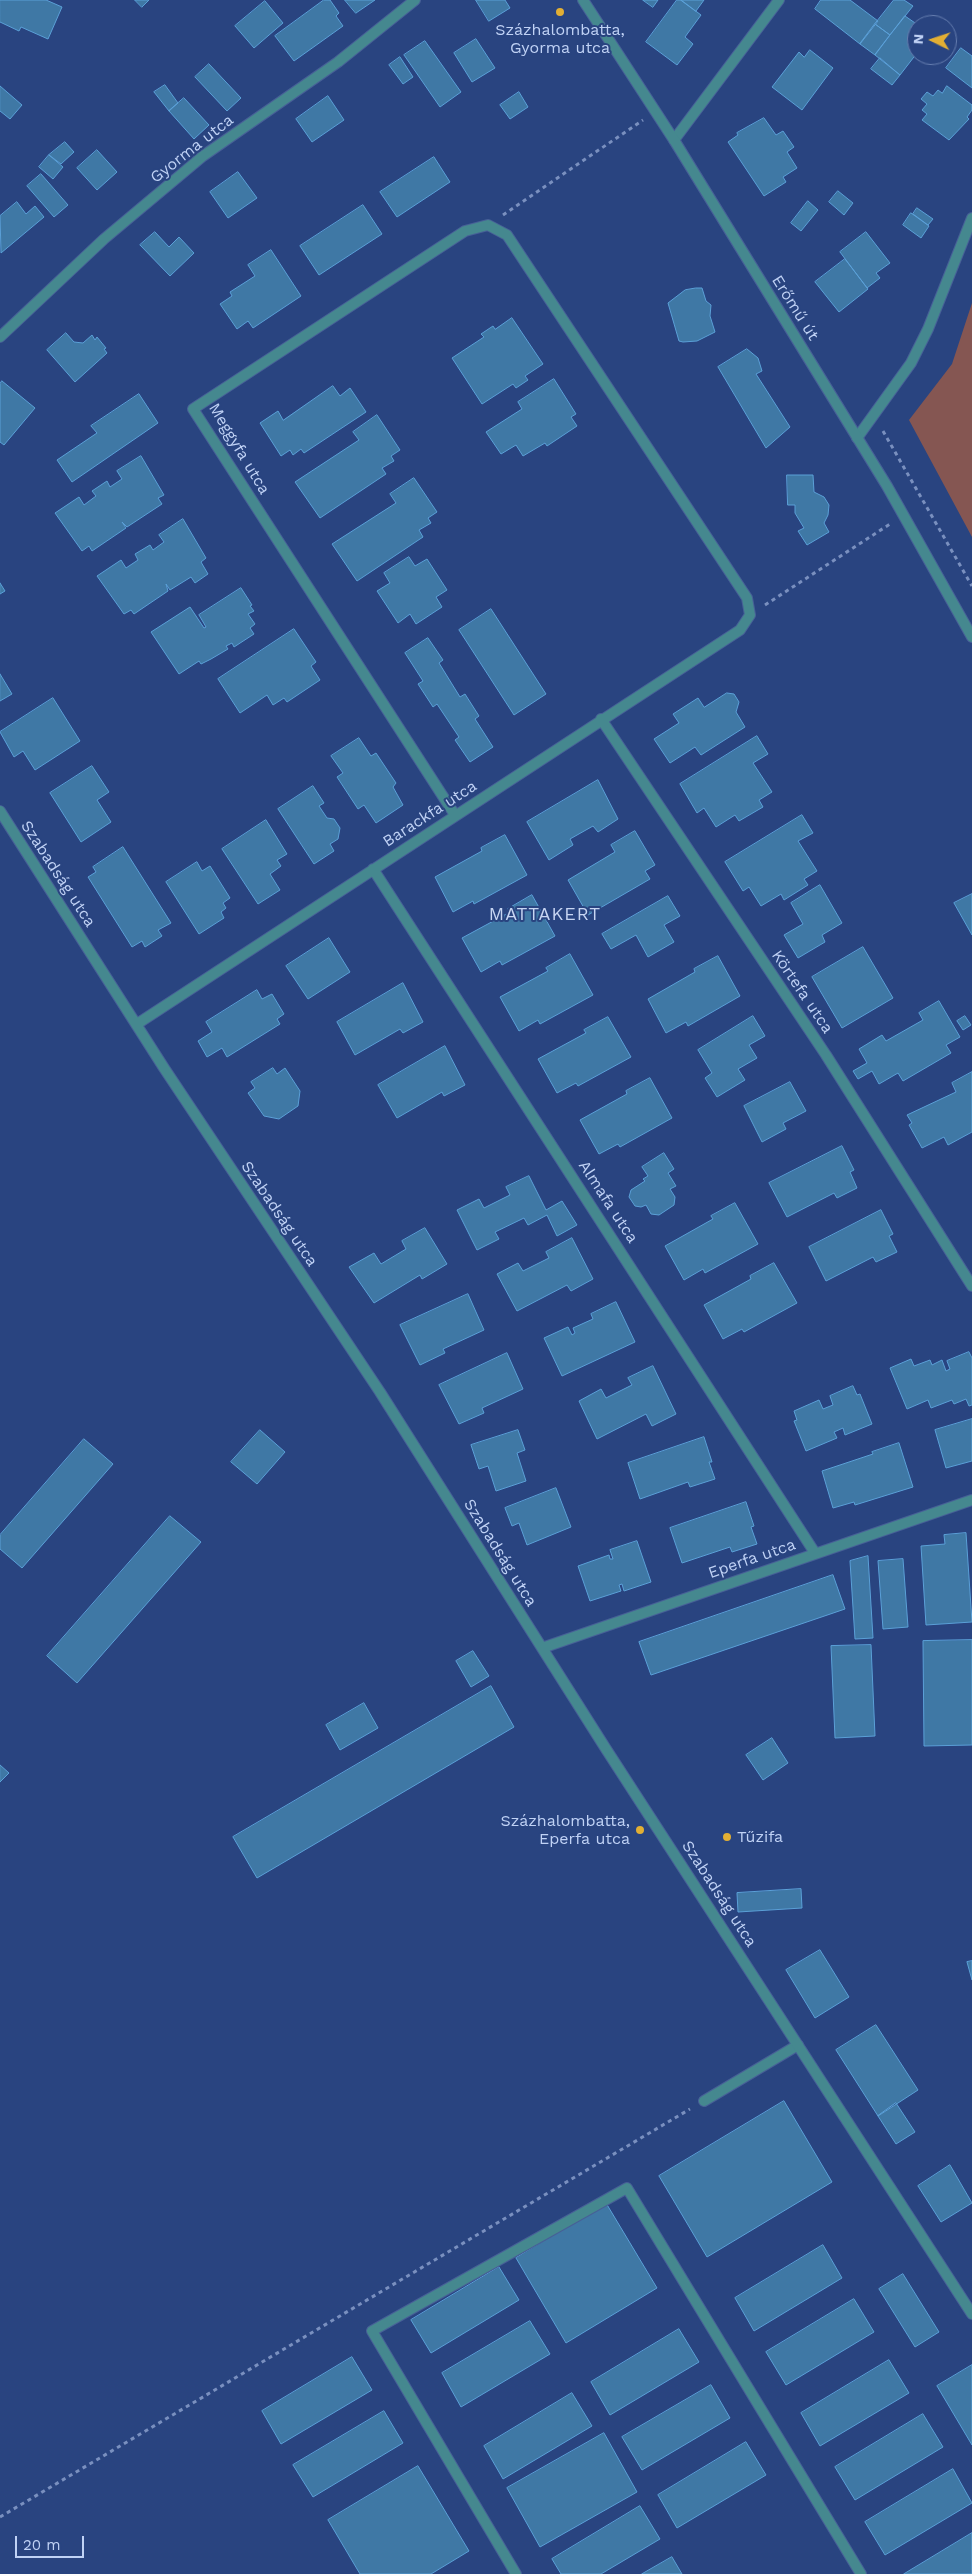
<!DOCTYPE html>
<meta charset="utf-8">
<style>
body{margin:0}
#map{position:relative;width:972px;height:2574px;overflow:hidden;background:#294480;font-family:"Work Sans",sans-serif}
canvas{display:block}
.north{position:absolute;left:907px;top:15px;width:50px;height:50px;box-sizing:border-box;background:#294480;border:1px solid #657daf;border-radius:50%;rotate:274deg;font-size:14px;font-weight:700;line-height:20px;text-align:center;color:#c0d2f5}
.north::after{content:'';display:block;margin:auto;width:18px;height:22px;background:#e2af34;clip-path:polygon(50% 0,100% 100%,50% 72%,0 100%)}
.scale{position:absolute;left:15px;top:2536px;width:69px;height:22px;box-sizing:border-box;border:2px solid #c0d2f5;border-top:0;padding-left:6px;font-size:15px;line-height:18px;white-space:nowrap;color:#c0d2f5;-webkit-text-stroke:4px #294480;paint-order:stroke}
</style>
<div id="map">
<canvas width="972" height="2574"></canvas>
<div class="north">N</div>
<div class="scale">20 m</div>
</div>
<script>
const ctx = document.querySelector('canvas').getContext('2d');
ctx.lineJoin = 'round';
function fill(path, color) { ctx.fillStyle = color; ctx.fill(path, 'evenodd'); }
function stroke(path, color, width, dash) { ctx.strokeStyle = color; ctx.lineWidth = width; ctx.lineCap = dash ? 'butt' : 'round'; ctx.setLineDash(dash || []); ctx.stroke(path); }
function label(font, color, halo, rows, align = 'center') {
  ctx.font = font + ' "Work Sans",sans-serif'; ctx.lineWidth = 4; ctx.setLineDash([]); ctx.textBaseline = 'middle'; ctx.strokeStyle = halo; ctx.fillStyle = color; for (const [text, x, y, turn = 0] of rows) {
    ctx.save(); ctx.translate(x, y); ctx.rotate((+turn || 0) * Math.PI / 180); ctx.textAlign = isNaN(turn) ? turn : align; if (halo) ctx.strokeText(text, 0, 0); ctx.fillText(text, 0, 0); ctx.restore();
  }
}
const green = new Path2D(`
 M972,303V537L909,420L952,364Z`);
const building = new Path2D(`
 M0,0H46L62,7L48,39L21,27L19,31L0,22Z
 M135,0H149L142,7Z
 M324,0H330L339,13L336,16L343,26L294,61L275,36Z
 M345,0H375L356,13Z
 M476,0H505L510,8L489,21Z
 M643,0H658L653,7Z
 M677,0H681L701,15L685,37L693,44L677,65L646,42Z
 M681,0H704L696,11Z
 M821,0H850L878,21L860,44L815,9Z
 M894,0H904L913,6L890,35L875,24Z
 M265,1L283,23L254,48L235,26Z
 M905,16L918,25L917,53L900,75L875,55Z
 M875,24L890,35L875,55L860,44Z
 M476,39L495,68L472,82L454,53Z
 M425,41L461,92L440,107L404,55Z
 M961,48L972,56V88L946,68Z
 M810,50L833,68L802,110L772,87L799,52L804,57Z
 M400,57L413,77L403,84L389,65Z
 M880,58L900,75L892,85L871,69Z
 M209,64L241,98L227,111L195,77Z
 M165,85L178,103L169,111L154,92Z
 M0,86L22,105L10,119L0,111Z
 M947,86L972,105V110L967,117L969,119L949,140L922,120L927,114L922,110L927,104L921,99L927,92L933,96L938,90L942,93Z
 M519,92L528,107L510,119L500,105Z
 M328,96L344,120L312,142L296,119Z
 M184,98L209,125L194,139L169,111Z
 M764,118L776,135L783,131L794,147L787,152L797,168L783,177L786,182L764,196L728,142L738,135L737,133Z
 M65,142L74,152L61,164L49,155Z
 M97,150L117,172L97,190L77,168Z
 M49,155L63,167L53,179L39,167Z
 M434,157L450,182L397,217L380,192Z
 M238,172L257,198L228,218L210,192Z
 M41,174L68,205L54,217L27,186Z
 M838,191L853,203L844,215L829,202Z
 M808,201L818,210L801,231L791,223Z
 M17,202L26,214L35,206L44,217L1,253L0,216Z
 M363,205L382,234L319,275L300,246Z
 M917,208L933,219L928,225L913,214Z
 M911,213L929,226L921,238L903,225Z
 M155,232L169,247L179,237L194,253L170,276L140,245Z
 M866,232L890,263L876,273L880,278L867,288L840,252Z
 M271,250L301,296L253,328L248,321L237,329L220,304L232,296L230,292L255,276L248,265Z
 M845,259L868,289L839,312L815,282Z
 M696,288H702L706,301L711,305L710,316L715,332L697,341L683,342L679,341L668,303L685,290Z
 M512,318L543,364L525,376L528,380L516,388L513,384L482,404L452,358L484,337L481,334L493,326L495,329Z
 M66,333L74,342L83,343L92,335L95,340L97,337L106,348L104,349L107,353L75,382L47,350Z
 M747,349L758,358L762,371L756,374L790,427L766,448L718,367Z
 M554,379L576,414L571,417L577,426L547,446L545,443L523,456L516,445L501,454L486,432L522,409L518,402Z
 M2,381L35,408L4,445L0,442V384Z
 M333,386L340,396L350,388L366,412L304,453L301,449L293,455L290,450L281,456L260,423L278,411L283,420Z
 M139,394L158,423L72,482L57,460L97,433L91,426Z
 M377,415L400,450L391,456L394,461L382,468L386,474L320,518L295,482L359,440L353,432Z
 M141,456L164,495L158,498L162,504L127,527L122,522L126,528L92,551L89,546L82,551L55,513L79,497L84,505L96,496L92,491L107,481L110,487L122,479L117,471Z
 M787,475H813L814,492L824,497L829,505L828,515L824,523L829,532L807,545L798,531L804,528L795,513V505H788Z
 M414,478L437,512L428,518L431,523L419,530L423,537L357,581L332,544L396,503L390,494Z
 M183,519L206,558L201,562L208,574L195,583L191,577L170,590L166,584L168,591L134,614L131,610L124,614L97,576L121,560L126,568L138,560L135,554L150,545L153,550L164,542L159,535Z
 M409,557L415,566L427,559L447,590L436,597L442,607L416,624L410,614L398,623L377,591L390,583L384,573Z
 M0,583L5,591L0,594Z
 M241,588L252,605L250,606L254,611L248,614L255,624L250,628L254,634L234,647L232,643L226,646L228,649L211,659L201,664L199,661L179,674L151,632L190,607L204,628L206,627L199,615Z
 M491,609L546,694L514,715L459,630Z
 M294,629L316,662L311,666L320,680L287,702L284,698L273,705L267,695L240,713L218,679Z
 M428,638L443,660L439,663L460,697L465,694L479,716L475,719L493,747L470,762L455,740L459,737L437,704L433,707L418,684L423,681L405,653Z
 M0,674L12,694L0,701Z
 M727,693L734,694L739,702L736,712L745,727L701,755L695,747L670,763L654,739L679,723L673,714L698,698L704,707Z
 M53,698L80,741L35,770L23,751L14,757L0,732Z
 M757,736L768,754L753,763L772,792L759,800L763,807L739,821L735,815L716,827L704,808L697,813L680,784Z
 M359,738L371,756L376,753L396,783L393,787L403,805L376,823L364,805L358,809L337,777L343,773L331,756Z
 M92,766L109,792L97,800L111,822L81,842L50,793Z
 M598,780L618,819L598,832L593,826L570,839L573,845L549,860L527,822Z
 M313,786L324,803L319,806L327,818L334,819L340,828L338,839L330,844L334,851L314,864L278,809Z
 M802,815L813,833L798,841L817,871L804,879L808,885L784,900L781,894L761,906L749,887L743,891L725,862Z
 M266,820L287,854L277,860L281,866L270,874L280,890L258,904L222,849Z
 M635,831L655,865L645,871L650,879L588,915L568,880L615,852L611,845Z
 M505,835L527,875L474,904L473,901L453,912L435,877L482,851L481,848Z
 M123,847L171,923L158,930L162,936L145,947L142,941L132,947L88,877L96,872L93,867Z
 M197,862L202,871L210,866L230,898L223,903L226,908L221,912L224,918L199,934L166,882Z
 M820,885L842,923L822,935L825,942L798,958L784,935L803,924L791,903Z
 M972,894V935L954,903Z
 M532,895L555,936L502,965L500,961L481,972L462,938L510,912L508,909Z
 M668,896L680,916L664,925L674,942L648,957L636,935L611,949L602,934Z
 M329,938L350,972L308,999L286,966Z
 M863,947L893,998L842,1028L812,977Z
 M570,954L593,995L540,1024L538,1020L519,1031L500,997L548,971L546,968Z
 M718,956L740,996L688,1026L686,1022L666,1033L648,999L695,972L694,969Z
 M403,983L423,1022L403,1033L400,1029L355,1055L337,1022Z
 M257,990L262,999L272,994L284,1014L277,1019L280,1024L227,1057L222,1048L207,1057L198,1041L212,1032L206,1022Z
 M939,1001L960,1037L946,1045L951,1053L903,1081L898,1073L879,1084L872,1071L858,1079L853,1071L867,1063L859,1049L882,1035L886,1041L923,1020L919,1013Z
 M753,1016L765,1036L749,1045L757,1058L738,1069L745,1080L717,1097L705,1078L712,1073L698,1050Z
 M965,1016L971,1025L963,1030L957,1021Z
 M608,1017L631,1057L578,1086L576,1083L557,1093L538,1059L586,1033L584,1030Z
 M445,1046L465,1085L444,1096L442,1092L397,1118L378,1085Z
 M273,1068L277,1074L285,1068L300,1091L298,1106L279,1119L264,1116L248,1093L255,1088L251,1082Z
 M972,1072V1132L948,1145L944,1137L922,1148L909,1125L912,1123L907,1115L956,1092L952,1083Z
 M650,1078L672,1118L620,1147L618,1144L599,1154L580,1120L627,1094L626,1091Z
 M790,1082L806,1111L783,1123L786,1129L762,1142L744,1106Z
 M842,1146L854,1170L850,1172L857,1188L837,1198L834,1193L787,1217L769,1183Z
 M664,1153L674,1169L668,1173L676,1186L670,1189L675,1197L674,1205L659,1215L651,1214L646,1205L641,1207L635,1206L629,1197L631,1190L645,1181L643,1179L648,1176L642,1167Z
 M529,1176L546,1210L562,1201L577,1225L557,1236L547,1215L528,1225L524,1218L495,1232L499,1239L477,1250L457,1210L479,1199L484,1208L510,1195L506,1187Z
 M735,1203L758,1244L705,1273L703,1269L684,1280L665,1246L713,1219L711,1216Z
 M881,1210L893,1234L889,1236L897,1252L876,1262L873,1257L826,1281L809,1247Z
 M425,1228L447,1264L422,1279L420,1275L374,1303L349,1267L374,1253L381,1264L406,1249L402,1241Z
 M572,1238L593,1279L571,1291L567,1285L517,1311L497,1274L518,1263L523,1271L549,1258L546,1252Z
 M774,1263L797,1303L744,1332L742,1329L723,1339L704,1305L751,1279L750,1276Z
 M468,1294L484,1330L443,1349L445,1353L420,1365L400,1325Z
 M616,1302L635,1342L562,1376L544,1338L568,1327L572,1335L575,1333L573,1328L593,1319L591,1314Z
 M969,1352L972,1358V1405L969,1406L966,1399L954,1404L952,1400L931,1408L928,1400L907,1409L890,1368L911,1359L914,1366L930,1360L932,1365L942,1360L946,1371L950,1369L947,1361Z
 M507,1353L523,1389L482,1408L484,1413L459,1424L439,1385Z
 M653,1366L676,1414L652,1426L646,1414L597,1439L579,1401L601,1389L606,1398L632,1385L628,1378Z
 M853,1386L857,1395L860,1394L872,1424L845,1435L843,1428L834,1432L837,1438L806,1451L794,1421L797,1420L794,1411L819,1400L823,1409L833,1405L830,1396Z
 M972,1419V1461L946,1468L935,1430Z
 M260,1430L285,1452L257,1484L231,1462Z
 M518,1430L525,1450L517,1453L526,1481L496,1491L488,1466L479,1469L471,1445Z
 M704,1437L712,1462H709L715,1479L690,1487L688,1482L640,1499L628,1463Z
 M84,1439L113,1464L22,1568L0,1549V1535Z
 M899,1443L913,1487L855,1505L854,1502L833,1508L822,1471L873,1454L872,1452Z
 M556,1488L571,1527L527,1545L519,1523L512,1526L505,1508Z
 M746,1502L754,1526L751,1527L757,1544L732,1552L730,1547L682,1563L670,1528Z
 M170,1516L201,1542L77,1683L47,1656Z
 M966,1533L972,1622L926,1625L921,1546L945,1544L944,1535Z
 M637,1541L651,1582L624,1591L622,1584L619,1585L621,1591L590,1601L578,1566L609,1555L610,1559H613L610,1550Z
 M868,1556L873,1638L855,1639L850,1561Z
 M903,1559L908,1627L883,1629L878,1561Z
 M833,1575L845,1609L651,1675L639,1642Z
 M972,1640V1745L924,1746L923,1641Z
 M871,1645L875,1736L835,1738L831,1646Z
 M473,1651L489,1676L471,1687L456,1661Z
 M491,1686L514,1727L257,1878L233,1837Z
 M364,1703L378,1728L340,1750L326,1725Z
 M772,1738L788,1763L763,1780L746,1755Z
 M0,1765L9,1773L0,1782Z
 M801,1889L802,1908L738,1912L737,1893Z
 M820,1950L849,1997L815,2018L786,1970Z
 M972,1961V1980L967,1962Z
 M876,2025L918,2090L878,2116L836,2050Z
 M784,2101L832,2182L707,2257L659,2176Z
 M896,2103L915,2132L896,2144L878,2116Z
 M950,2165L972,2203L941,2222L918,2186Z
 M606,2203L657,2288L566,2343L516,2258Z
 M823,2245L842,2278L754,2331L735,2298Z
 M499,2267L519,2300L431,2353L411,2320Z
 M903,2274L939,2332L915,2347L879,2289Z
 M854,2299L874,2332L786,2385L766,2352Z
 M530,2321L550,2354L461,2407L442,2373Z
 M679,2329L699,2362L610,2415L591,2382Z
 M352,2357L372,2390L281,2444L262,2411Z
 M889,2360L909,2393L820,2446L801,2413Z
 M972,2365V2445L937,2386Z
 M711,2385L730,2418L642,2470L622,2437Z
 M572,2393L592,2426L503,2479L484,2446Z
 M384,2411L403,2443L313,2497L293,2465Z
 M923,2414L943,2447L855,2500L835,2467Z
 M604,2433L637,2492L540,2547L507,2488Z
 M746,2442L766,2475L677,2528L658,2495Z
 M418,2466L469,2551L431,2574H360L328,2520Z
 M953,2469L972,2503L885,2555L865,2522Z
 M640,2506L660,2539L601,2574H561L552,2559Z
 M972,2533V2574H904Z
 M672,2557L682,2574H642Z`);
const path = new Path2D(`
 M503,215L643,120
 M883,431L972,586
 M765,605L890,524
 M0,2517L690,2109`);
const service = new Path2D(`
 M704,2101L798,2045
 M516,2574L372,2331L627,2188L861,2574`);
const minor = new Path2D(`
 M674,140L779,0
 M0,337L104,239L203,156L338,62L415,0
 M857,438L911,363L928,329L972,218
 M601,719L826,1055L972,1286
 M0,811L164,1068L380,1392L606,1749L972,2314
 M373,869L815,1553
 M137,1024L740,630L750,615L747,598L507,235L488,225L465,231L193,409L455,815
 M542,1648L972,1500`);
const tertiary = new Path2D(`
 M583,0L674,140L887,486L972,637`);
const markers = [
 [560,12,5,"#e2af34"],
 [640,1830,5,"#e2af34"],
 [727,1837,5,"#e2af34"]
];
const poiNames = [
 ["Százhalombatta,",560,30],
 ["Gyorma utca",560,48],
 ["Százhalombatta,",630,1821,"right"],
 ["Eperfa utca",630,1839,"right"],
 ["Tűzifa",737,1837,"left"]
];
const streetNames = [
 ["Gyorma utca",192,149,-38],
 ["Erőmű út",795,308,58],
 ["Meggyfa utca",239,449,59],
 ["Barackfa utca",430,814,-33],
 ["Szabadság utca",58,874,57],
 ["Körtefa utca",802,992,56],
 ["Almafa utca",608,1202,57],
 ["Szabadság utca",279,1214,56],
 ["Szabadság utca",500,1553,58],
 ["Eperfa utca",752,1559,-19],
 ["Szabadság utca",719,1894,57]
];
const neighbourhoodNames = [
 ["MATTAKERT",545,915]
];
fill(green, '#855652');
fill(building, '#3f78a5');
stroke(building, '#5ba0d7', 1);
stroke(service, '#476097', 12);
stroke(minor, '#476097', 12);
stroke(tertiary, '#476097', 12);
stroke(path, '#7a90bf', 3, [4, 4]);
stroke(service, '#45888f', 10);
stroke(minor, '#45888f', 10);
stroke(tertiary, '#45888f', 10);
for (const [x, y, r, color] of markers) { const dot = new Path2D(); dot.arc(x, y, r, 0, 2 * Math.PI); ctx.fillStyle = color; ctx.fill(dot); stroke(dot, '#294480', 2); }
label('16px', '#c0d2f5', '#294480', poiNames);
label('16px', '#c0d2f5', '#294480', streetNames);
ctx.letterSpacing = '1px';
label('18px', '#c8d6f3', '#294480', neighbourhoodNames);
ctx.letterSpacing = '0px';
</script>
